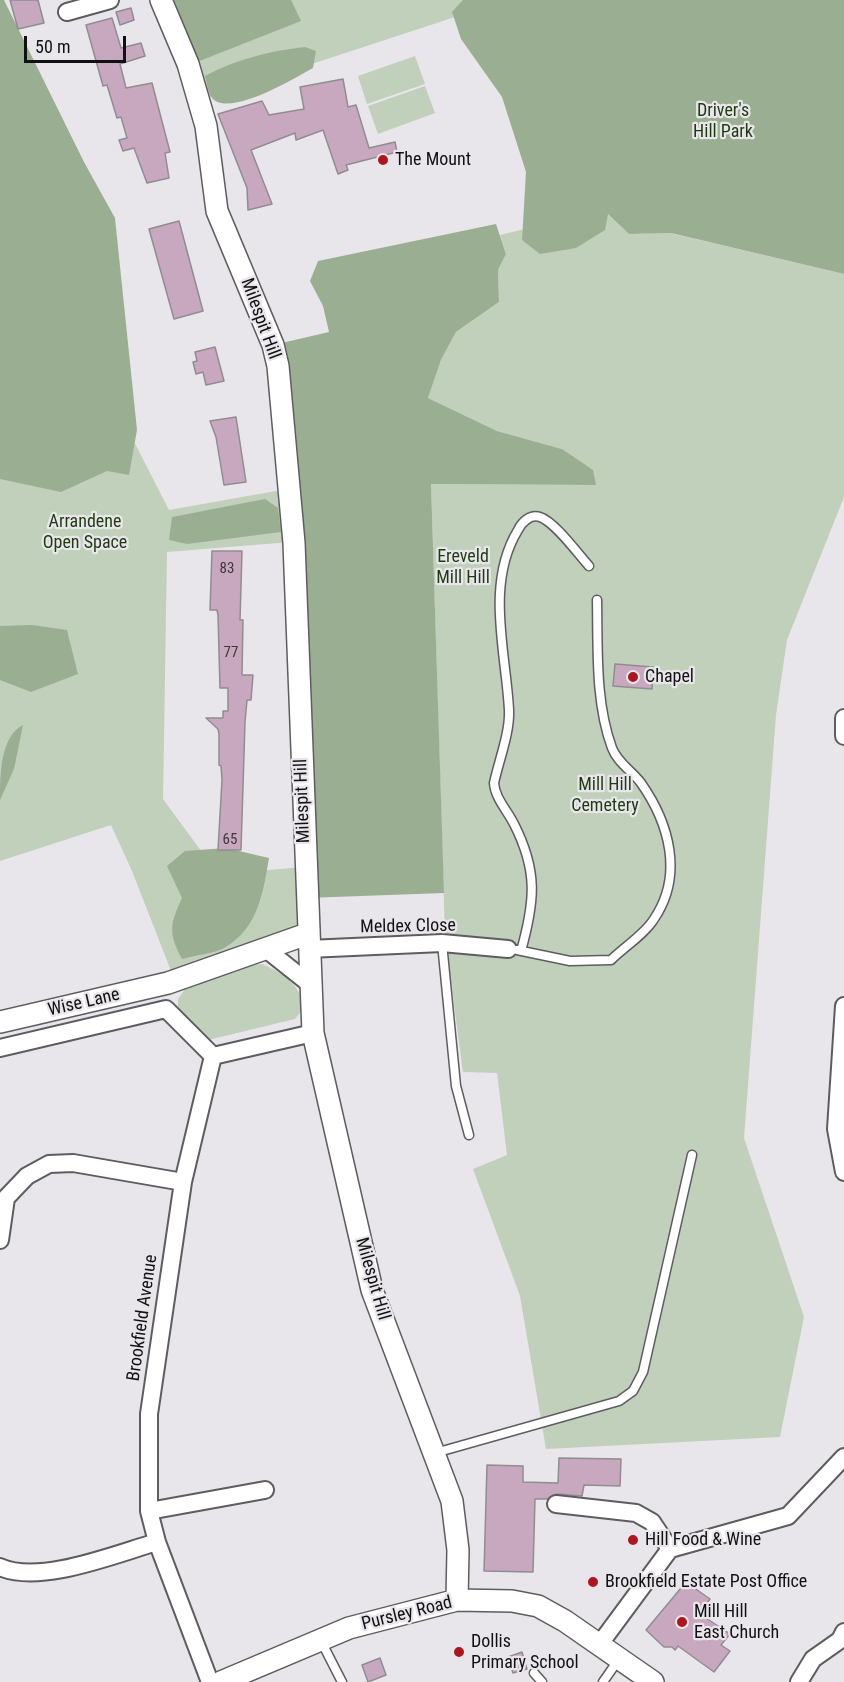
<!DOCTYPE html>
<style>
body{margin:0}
#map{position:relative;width:844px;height:1682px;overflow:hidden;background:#e9e6eb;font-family:"Roboto Condensed",sans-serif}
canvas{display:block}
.scale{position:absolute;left:24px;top:36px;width:102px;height:27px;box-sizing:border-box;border:3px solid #111012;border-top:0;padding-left:8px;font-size:18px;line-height:21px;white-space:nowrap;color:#111012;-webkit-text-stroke:4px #e9e6eb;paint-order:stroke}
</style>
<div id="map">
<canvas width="844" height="1682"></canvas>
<div class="scale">50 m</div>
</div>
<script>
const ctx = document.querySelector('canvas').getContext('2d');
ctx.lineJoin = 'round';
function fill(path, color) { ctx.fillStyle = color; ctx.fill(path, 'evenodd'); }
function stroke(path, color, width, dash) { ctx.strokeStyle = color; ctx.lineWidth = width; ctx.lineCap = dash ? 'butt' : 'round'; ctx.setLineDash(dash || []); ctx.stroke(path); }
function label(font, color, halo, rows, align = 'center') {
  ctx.font = font + ' "Roboto Condensed",sans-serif'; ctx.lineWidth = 4.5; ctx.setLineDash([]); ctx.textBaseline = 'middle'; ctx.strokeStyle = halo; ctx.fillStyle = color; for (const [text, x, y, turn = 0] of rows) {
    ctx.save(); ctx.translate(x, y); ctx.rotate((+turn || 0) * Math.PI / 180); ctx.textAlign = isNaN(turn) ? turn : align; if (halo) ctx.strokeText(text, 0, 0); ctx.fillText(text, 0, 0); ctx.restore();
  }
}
const green = new Path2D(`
 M162,0H507L205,99Z
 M0,6L125,424L169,510L287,489L291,542L167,552L163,799L218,874L305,867L308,933L175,981L132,871L111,825L0,861Z
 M415,56L425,84L367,104L358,76Z
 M425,86L435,113L378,134L368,106Z
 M604,210L629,234L670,233L844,274V497L787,640L776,715L744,1138L804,1317L780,1437L546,1449L520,1296L473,1169L507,1155L497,1073L463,1072L445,936L431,484L596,485L562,449L497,431L428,398L441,360L456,332L499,302L498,270L506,254L500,235Z
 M262,964C284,974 297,982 305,1006L295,1019L208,1040L188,1028L178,1009V999L185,989L250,965Z`);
const forest = new Path2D(`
 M0,0H4L84,162L115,218L137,430L129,475L107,471L61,492L0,479Z
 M174,0H291L301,21L197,62Z
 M463,0H844V274L671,233L629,234L608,214L605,230L576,248L540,254L522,240L526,172L502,97L461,39L452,12Z
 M305,47L316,51L313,68C295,78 229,118 212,98C208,93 207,82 205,76C237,59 269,51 305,47Z
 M496,224L506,254L498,270L499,302L456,332L441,360L428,398L497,431L562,449L593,470L596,485L431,484L444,893L306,898L273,345L329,332L323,306L310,281L318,261Z
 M265,499L278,508L281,532L187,544L169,540L172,517Z
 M32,625L67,630L78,674L31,692L0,680V626Z
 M23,725L14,769L0,800C0,777 0,736 23,725Z
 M226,848L269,858C263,893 258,929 224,948C213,954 195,955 182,959C168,933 170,924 182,898L167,866L185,851Z`);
const building = new Path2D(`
 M10,0H38L44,23L18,29Z
 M131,8L134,20L120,25L116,12Z
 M112,18L121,48L141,43L145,56L120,64L126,88L152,83L170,152L165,153L169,178L147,183L134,148L123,151L119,140L127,138L121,117L117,118L107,85L103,86L86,25Z
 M343,79L348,107L356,105L369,148L395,142L397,152L346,165L348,170L338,174L323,130L296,140L295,133L251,150L272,204L248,210L247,188L218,114L262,101L269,115L304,109L300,87Z
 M179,221L203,311L174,319L149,229Z
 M215,347L224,381L206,385L203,372L196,374L193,362L197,361L195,352Z
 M236,417L246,482L224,485L216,437L210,421Z
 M212,551H242L240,620H243L242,675H253L251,700H247L245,722L241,850H218L222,780L221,766L219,765V734L218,729L206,718H223V711H228V688H220L218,615L217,610H210Z
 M615,664L653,667L652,689L613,686Z
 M559,1458L621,1459L620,1486L584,1485L582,1496L557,1494L547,1499H535L533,1572L484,1571L487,1465L523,1466V1482L558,1483Z
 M686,1582L710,1599L700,1614L730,1634L721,1645L730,1651L714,1672L678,1646L675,1650L672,1647H664L646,1630Z
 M522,1652L527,1669L513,1673L508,1657Z
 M380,1658L386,1675L368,1682L362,1665Z`);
const service = new Path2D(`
 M442,943L456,1086L469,1135
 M517,950L570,961L611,960C624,947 645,934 654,919C684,875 669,823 641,783C633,772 617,762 612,748C595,702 598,648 597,600
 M521,951C535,901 538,871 514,824C507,810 495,798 494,783C499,760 510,733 509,710C506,652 485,584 518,530C522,522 530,514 540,517C555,522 578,554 589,566
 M435,1453L619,1401L633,1391L643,1372L692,1155
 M321,1641L342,1682
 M534,1673L542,1682
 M603,1682L619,1659`);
const minor = new Path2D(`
 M67,12L110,0
 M844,718V736
 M308,949L442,943L508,949
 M267,950L311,985
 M844,1006L836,1129L844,1172
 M0,1048L166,1009L213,1056
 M0,1240L6,1198L27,1176L49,1164L73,1163L183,1182
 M556,1504L636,1513L652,1522L670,1549
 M149,1511L265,1490
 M0,1567C40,1585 115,1554 157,1542
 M599,1645L670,1549L788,1516L844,1457
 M210,1682L157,1542L149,1511V1414L183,1182L213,1056L313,1033
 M799,1682L813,1659L840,1640L844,1632`);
const tertiary = new Path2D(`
 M161,0L188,64L206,126L217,211L273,345L278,366L294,543L313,1033L372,1290L452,1501L458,1550L457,1600
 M0,1022L168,983L307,934
 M221,1682L349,1628L457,1600L512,1601L538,1606L565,1621L653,1682`);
const markers = [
 [383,160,6,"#ab1720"],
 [633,677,6,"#ab1720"],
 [633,1540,6,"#ab1720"],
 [593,1582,6,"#ab1720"],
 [682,1622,6,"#ab1720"],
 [459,1652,6,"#ab1720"]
];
const numberNames = [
 ["83",227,569],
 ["77",231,653],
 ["65",230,840]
];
const parkNames = [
 ["Driver's",723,111],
 ["Hill Park",723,132],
 ["Arrandene",85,522],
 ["Open Space",85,543],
 ["Ereveld",463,557],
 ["Mill Hill",463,578],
 ["Mill Hill",605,785],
 ["Cemetery",605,806]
];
const poiNames = [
 ["The Mount",395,160],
 ["Chapel",645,677],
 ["Hill Food & Wine",645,1540],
 ["Brookfield Estate Post Office",605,1582],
 ["Mill Hill",694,1612],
 ["East Church",694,1633],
 ["Dollis",471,1642],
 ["Primary School",471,1663]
];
const streetNames = [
 ["Milespit Hill",260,319,70],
 ["Milespit Hill",303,801,-92],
 ["Meldex Close",408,927,-1],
 ["Wise Lane",84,1003,-13],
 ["Milespit Hill",372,1279,74],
 ["Brookfield Avenue",143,1318,-82],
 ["Pursley Road",407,1614,-14]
];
fill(green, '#c0d0ba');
fill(forest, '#9aaf92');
fill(building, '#c8a8bf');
stroke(building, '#918c90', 1.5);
stroke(service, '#5f5c61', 11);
stroke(minor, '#5f5c61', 20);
stroke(tertiary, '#5f5c61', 24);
stroke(service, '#fff', 8);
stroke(minor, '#fff', 16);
stroke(tertiary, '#fff', 21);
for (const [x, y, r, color] of markers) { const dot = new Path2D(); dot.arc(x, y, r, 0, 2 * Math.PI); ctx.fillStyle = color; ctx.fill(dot); stroke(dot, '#e9e6eb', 2); }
label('15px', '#3f363d', null, numberNames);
label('18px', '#1d3b0f', '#e9e6eb', parkNames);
label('18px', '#111012', '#e9e6eb', poiNames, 'left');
label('18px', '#111012', '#e9e6eb', streetNames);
</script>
